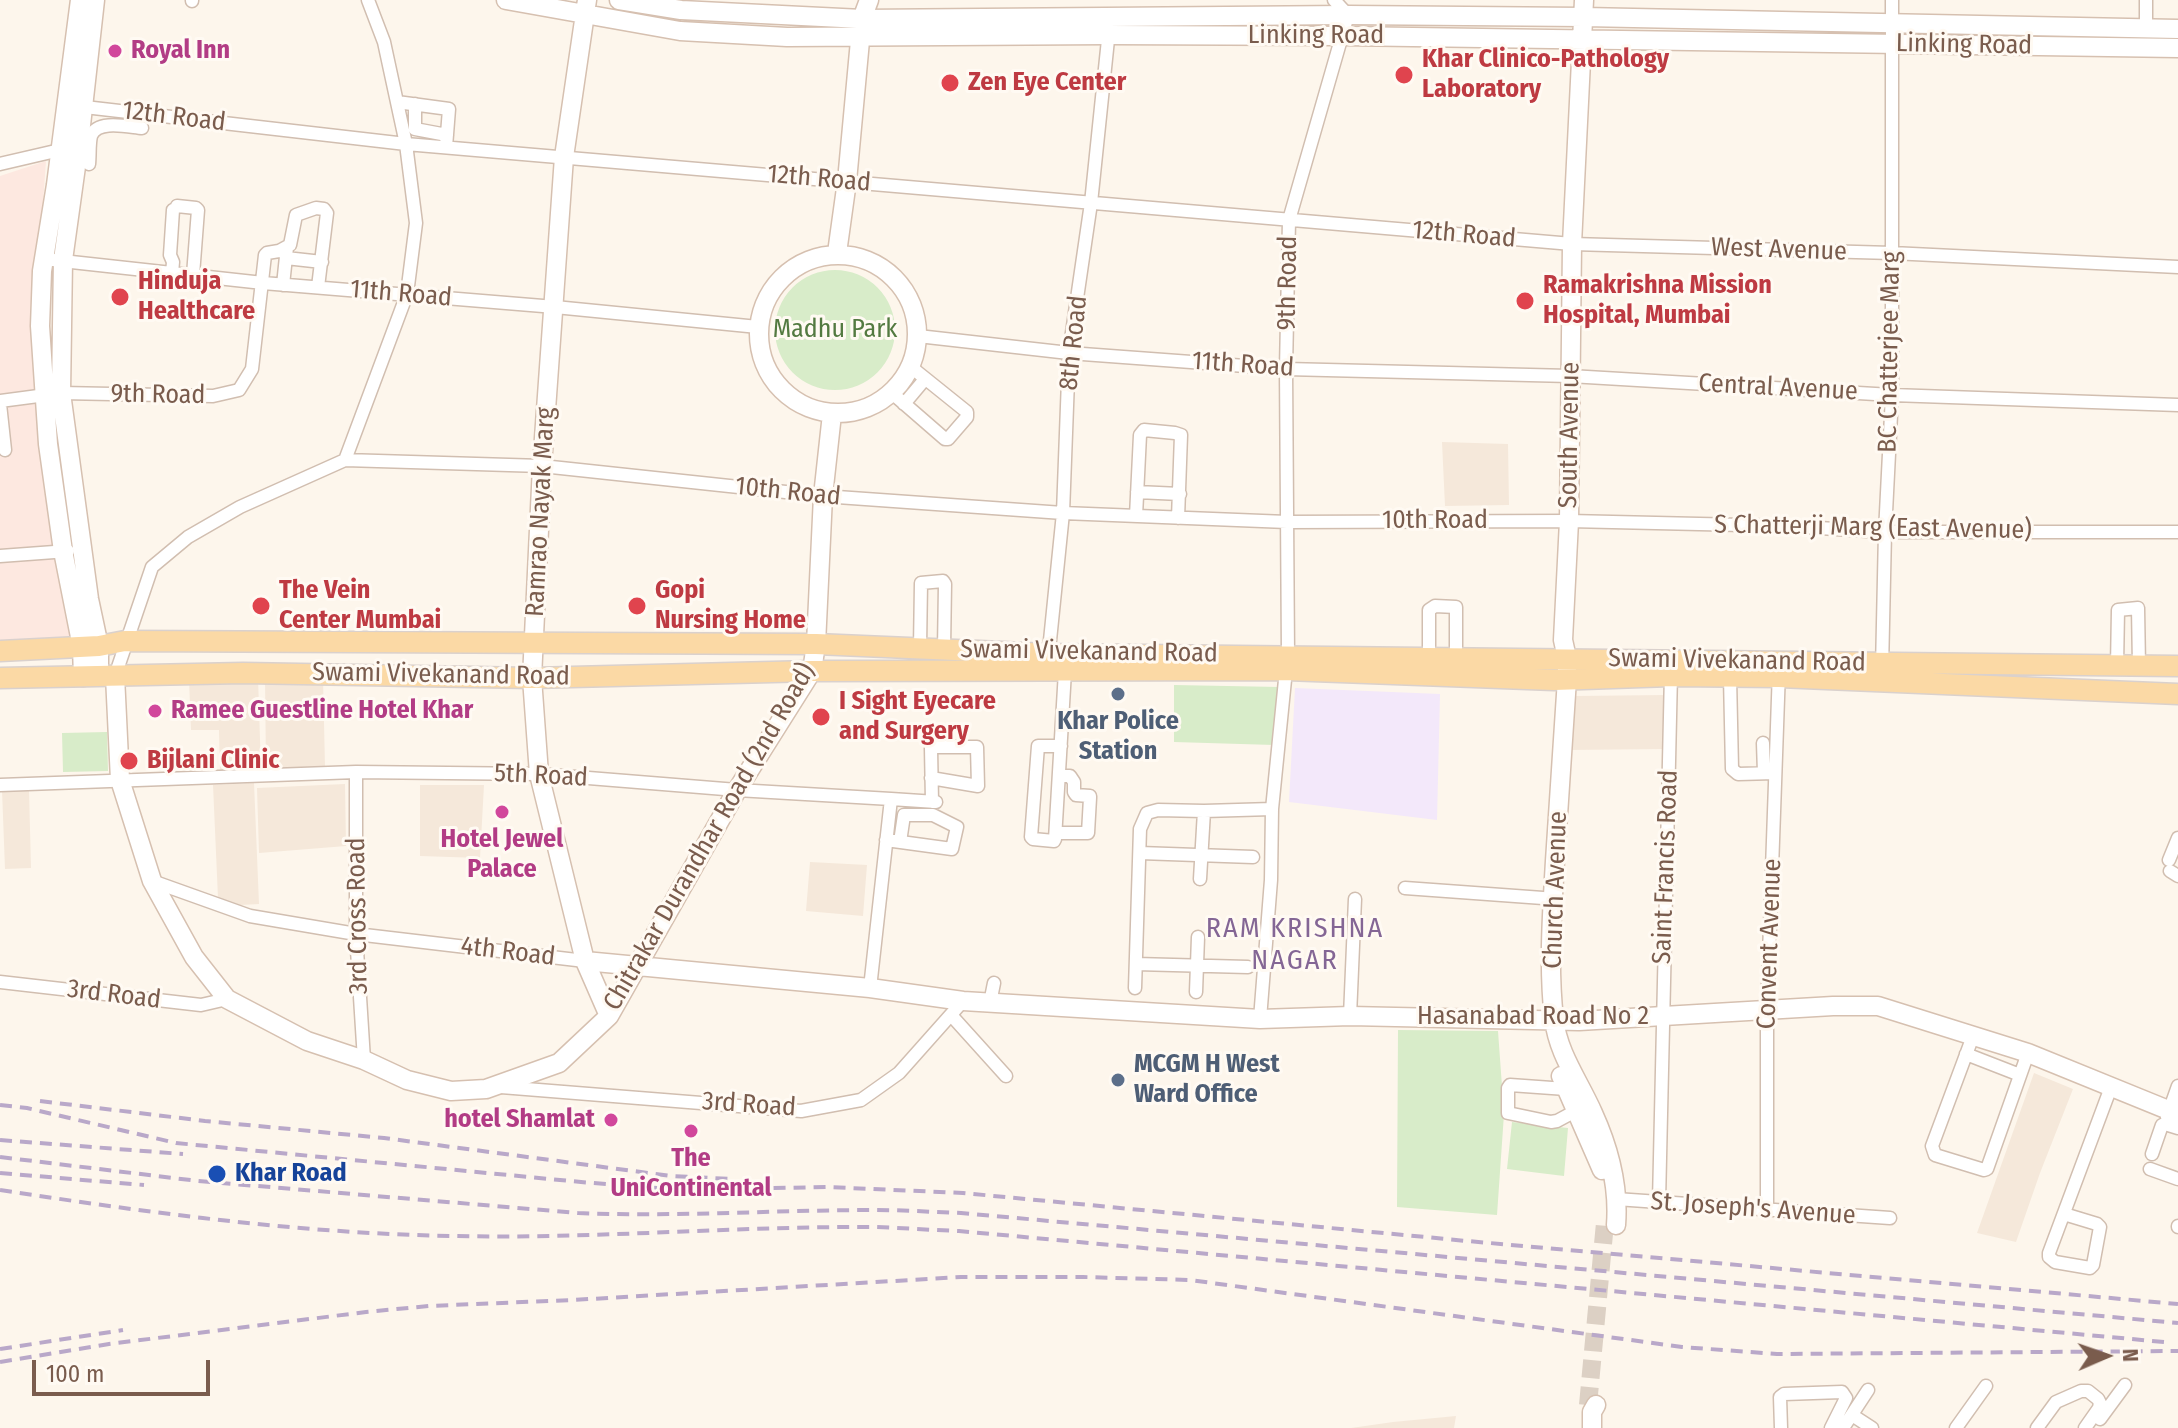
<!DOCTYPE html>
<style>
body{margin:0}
#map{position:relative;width:2178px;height:1428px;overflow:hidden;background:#fdf6ec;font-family:"Fira Sans Condensed",sans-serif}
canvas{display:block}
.north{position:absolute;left:2066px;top:1316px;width:80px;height:80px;-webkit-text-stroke:6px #fffaf3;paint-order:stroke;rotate:88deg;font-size:22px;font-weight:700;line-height:32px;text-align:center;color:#7a5c4d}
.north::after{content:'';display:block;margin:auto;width:28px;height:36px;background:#7a5c4d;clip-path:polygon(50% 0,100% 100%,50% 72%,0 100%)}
.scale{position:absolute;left:32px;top:1360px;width:178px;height:36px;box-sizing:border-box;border:4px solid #7a5c4d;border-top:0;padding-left:10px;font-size:24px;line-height:28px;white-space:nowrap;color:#7a5c4d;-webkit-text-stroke:6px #fffaf3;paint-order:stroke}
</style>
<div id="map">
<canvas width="2178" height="1428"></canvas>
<div class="north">N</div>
<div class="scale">100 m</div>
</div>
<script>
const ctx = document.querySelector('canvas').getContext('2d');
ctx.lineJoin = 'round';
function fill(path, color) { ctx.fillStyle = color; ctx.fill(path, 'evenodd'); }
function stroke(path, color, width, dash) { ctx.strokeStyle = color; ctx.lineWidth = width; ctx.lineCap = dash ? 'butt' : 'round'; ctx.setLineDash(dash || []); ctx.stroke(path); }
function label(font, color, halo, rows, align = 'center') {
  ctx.font = font + ' "Fira Sans Condensed",sans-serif'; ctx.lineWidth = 6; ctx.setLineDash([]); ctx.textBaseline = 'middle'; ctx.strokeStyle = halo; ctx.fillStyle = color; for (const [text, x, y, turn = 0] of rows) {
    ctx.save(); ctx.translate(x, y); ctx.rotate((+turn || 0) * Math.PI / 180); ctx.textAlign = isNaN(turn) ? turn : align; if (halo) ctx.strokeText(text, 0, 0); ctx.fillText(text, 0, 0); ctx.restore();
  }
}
const residential = new Path2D(`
 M1442,442L1508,444L1509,505L1445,506Z
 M258,677L261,771L220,773L219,730H191L189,679Z
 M323,678L325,767L266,769L265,679Z
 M1665,695L1664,749L1568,750L1575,696Z
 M254,783L259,904L240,905L218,898L213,785Z
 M345,784L346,846L259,853L257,788Z
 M420,785H484L480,858L420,856Z
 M2,790H29L31,868L5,869Z
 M810,862L867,865L863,916L806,911Z
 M2034,1073L2073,1089L2040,1173L2016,1242L1977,1233Z
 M1456,1416L1454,1428H1351L1393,1422Z`);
const commercial = new Path2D(`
 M46,161L37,287L73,639L0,641V176Z`);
const education = new Path2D(`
 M1295,688L1440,694L1437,820L1289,802Z`);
const green = new Path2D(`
 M775 330a60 60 0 1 1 120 0a60 60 0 1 1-120 0Z
 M1174,685L1280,687L1274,745L1174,742Z
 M107,732L108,771L63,772L62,733Z
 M1398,1030L1498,1031L1504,1114L1497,1215L1397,1207Z
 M1512,1122L1568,1128L1564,1176L1507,1169Z`);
const secondaryTunnel = new Path2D(`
 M1588,1405L1605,1223`);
const street = new Path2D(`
 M192,0V1
 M2146,0V28
 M397,102L449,109L446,147
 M415,104V129L447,135
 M76,106L406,144L1572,244L1892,253L2178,267
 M0,164L60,150L67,151
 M89,164C90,155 89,144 91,136C97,119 129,127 142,128
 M177,206L196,208L198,210L193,275
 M286,258L322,262
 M44,259L263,283L555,307L758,327
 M172,273L173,262L170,255L173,210
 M283,285L287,247
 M918,336L1069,353L1286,369L1570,376L1892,395L2178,405
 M892,393L945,439H948L967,417V412L911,367
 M0,401L61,393L213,396L239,390L252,369L265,255L267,253L279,251L290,245L296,215L316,208L324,209L327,213L318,287
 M0,404L5,450
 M904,404L925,379
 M345,460L407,294L416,223L406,144L384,42L368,0
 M1137,492L1180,494
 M1136,516L1140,435L1144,430L1175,433L1181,435L1178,518
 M0,556L68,551
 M920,648L921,583L943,581L945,584L944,649
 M1288,655L1286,369L1289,220L1348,15L1334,0
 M1048,660L1063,513L1069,353L1091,203L1109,30
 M1429,664V610L1435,606L1456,607V657
 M2117,666L2118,610L2138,608L2139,666
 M1882,669L1885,532L1892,395V0
 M115,676L152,567L188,537L240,507L345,460L542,466L823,496L1063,513L1287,522L1569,521L1786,526L1885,532H2178
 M1730,677L1732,769L1738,774L1775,773
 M1763,743L1764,773
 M1061,746H1038L1031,837L1033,839L1054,841L1055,839L1065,671
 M356,772V934L364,1060
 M931,778L978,786L977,747H933L931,748L932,802
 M0,785L356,772L539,774L737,790L891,799L870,988
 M891,799L936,802
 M1056,833H1088L1090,798V796L1076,795L1074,792V782L1070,776H1059
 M886,840L952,849L957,827L933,815H904L900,842
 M1140,853L1253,857
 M2169,860L2178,838
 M2170,871L2178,876
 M1200,879L1204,811
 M152,881L250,916L356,934L585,961
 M1405,888L1543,898
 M1136,964L1248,967
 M0,982L201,1005L227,999
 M1135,988L1140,829L1147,813L1158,810L1204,811L1272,809
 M1196,992L1198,937
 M990,1003L994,983
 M951,1015L1006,1076
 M1350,1016L1355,899
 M1260,1019L1271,880L1272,809L1286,670
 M1973,1036L1932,1146L1935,1155L1984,1170L1987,1169L2028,1053
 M1966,1054L2020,1075
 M501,1087L801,1111L861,1100L899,1073L963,1001
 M1566,1089L1510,1085L1508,1088V1113L1551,1122L1557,1121L1583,1107
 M2167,1117L2178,1086
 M2152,1154L2162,1125L2165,1124L2178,1128
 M2150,1169L2178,1179
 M1616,1199L1890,1218
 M1659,1202L1671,673
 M1767,1211V1011L1779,670
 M2064,1214L2097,1224L2100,1227L2093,1265L2090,1268L2055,1262L2049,1257V1253L2111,1087
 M2178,1227V1226
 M1852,1415L1872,1428
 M2100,1419L2125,1385
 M1781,1428L1780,1397L1784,1394L1842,1392L1846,1398L1831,1428
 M1843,1428L1868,1390
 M1956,1428L1986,1386
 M2037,1428L2056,1402L2081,1391H2088L2098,1399L2100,1403L2099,1408L2085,1428`);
const secondary = new Path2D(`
 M80,0L56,185L42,271L40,326L48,444L63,551L82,647L83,677
 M95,0L78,152L63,260L61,393L89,599L99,646V676
 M506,0L680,31L787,37L1109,35L1343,36L2178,48
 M587,0L564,157L542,466L532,678L539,774L585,961L609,1016
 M619,0L681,10L862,19L1348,15L1584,17L2178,29
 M1584,0L1572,244L1569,521L1563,640L1567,658V679C1563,740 1559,800 1555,861C1552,913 1548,966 1554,1019C1558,1054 1579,1081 1593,1113C1609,1148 1619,1187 1616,1225
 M837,253L847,181L862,19L869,0
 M759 334a79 79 0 1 1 158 0a79 79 0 1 1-158 0Z
 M115,676L120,780L152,881L194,957L227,999L307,1041L364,1060L407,1080L451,1091L486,1089L559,1063L609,1016L737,790L812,671L816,644L823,496L832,414
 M585,961L870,988L963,1001L1260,1019L1350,1016L1579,1021L1833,1006H1878L2028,1053L2178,1114
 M1561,1076L1602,1170
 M1592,1428V1412L1596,1405`);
const primary = new Path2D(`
 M0,651L99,646L125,641L816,644L1049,654L2178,666
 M0,678L243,673L532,678L812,671L1286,670L1554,680L1671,676L1779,677L2178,694`);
const rail = new Path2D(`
 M40,1101L205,1121L384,1138L671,1176L731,1179
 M0,1105L27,1108L176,1143L581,1182L683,1190L827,1187L963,1193L1467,1241L2178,1304
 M0,1140L183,1154
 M0,1157L198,1181L578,1213C677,1217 775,1210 874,1210C903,1210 932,1212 961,1213L2178,1323
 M0,1173L144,1185
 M0,1190C151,1213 304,1234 457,1236C596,1239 736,1226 875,1227C903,1228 931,1230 959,1231L2164,1342
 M0,1349L123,1330
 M0,1362L109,1344L366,1312L429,1306L573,1300L961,1277H1083L1190,1280L1682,1347L1777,1354L2178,1351`);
const markers = [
 [115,51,8,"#d1479c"],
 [1404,75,10,"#e0444e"],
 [950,83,10,"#e0444e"],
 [120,297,10,"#e0444e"],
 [1525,301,10,"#e0444e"],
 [261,606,10,"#e0444e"],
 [637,606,10,"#e0444e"],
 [1118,694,8,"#5c6f8a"],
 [155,711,8,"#d1479c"],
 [821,717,10,"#e0444e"],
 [129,761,10,"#e0444e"],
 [502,812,8,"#d1479c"],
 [1118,1080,8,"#5c6f8a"],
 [611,1120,8,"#d1479c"],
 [691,1131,8,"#d1479c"],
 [217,1174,10,"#1a4fb4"]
];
const streetNames = [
 ["Linking Road",1316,36],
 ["Linking Road",1964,45,1],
 ["12th Road",174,117,7],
 ["12th Road",819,179,5],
 ["12th Road",1464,235,5],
 ["West Avenue",1779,250,2],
 ["9th Road",1288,283,-89],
 ["11th Road",401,294,5],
 ["8th Road",1074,343,-84],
 ["BC Chatterjee Marg",1890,352,-89],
 ["11th Road",1243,365,4],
 ["Central Avenue",1778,388,3],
 ["9th Road",158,395,1],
 ["South Avenue",1570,435,-89],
 ["10th Road",788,492,6],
 ["Ramrao Nayak Marg",541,512,-87],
 ["10th Road",1435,521],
 ["S Chatterji Marg (East Avenue)",1873,528,1],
 ["Swami Vivekanand Road",1089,652,1],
 ["Swami Vivekanand Road",1737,661,1],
 ["Swami Vivekanand Road",441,675,1],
 ["5th Road",541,776,3],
 ["Chitrakar Durandhar Road (2nd Road)",710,837,-60],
 ["Saint Francis Road",1666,867,-88],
 ["Church Avenue",1556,890,-88],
 ["3rd Cross Road",358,916,-91],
 ["Convent Avenue",1770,944,-88],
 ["4th Road",508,952,7],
 ["3rd Road",114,995,7],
 ["Hasanabad Road No 2",1533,1017],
 ["3rd Road",749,1105,4],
 ["St. Joseph's Avenue",1753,1209,4]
];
const hotelNames = [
 ["Royal Inn",131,51],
 ["Ramee Guestline Hotel Khar",171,711],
 ["Hotel Jewel",502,840,"center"],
 ["Palace",502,870,"center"],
 ["hotel Shamlat",595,1120,"right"],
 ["The",691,1159,"center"],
 ["UniContinental",691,1189,"center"]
];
const healthNames = [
 ["Khar Clinico-Pathology",1422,60],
 ["Laboratory",1422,90],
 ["Zen Eye Center",968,83],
 ["Hinduja",138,282],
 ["Healthcare",138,312],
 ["Ramakrishna Mission",1543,286],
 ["Hospital, Mumbai",1543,316],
 ["The Vein",279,591],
 ["Center Mumbai",279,621],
 ["Gopi",655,591],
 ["Nursing Home",655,621],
 ["I Sight Eyecare",839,702],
 ["and Surgery",839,732],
 ["Bijlani Clinic",147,761]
];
const parkNames = [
 ["Madhu Park",835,330]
];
const serviceNames = [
 ["Khar Police",1118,722],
 ["Station",1118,752],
 ["MCGM H West",1134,1065,"left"],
 ["Ward Office",1134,1095,"left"]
];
const transitNames = [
 ["Khar Road",235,1174]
];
const neighbourhoodNames = [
 ["RAM KRISHNA",1295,929],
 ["NAGAR",1295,961]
];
fill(residential, '#f5e8da');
fill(commercial, '#fde8e0');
fill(education, '#f3e8fa');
fill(green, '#d8ecc9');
stroke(secondaryTunnel, '#dcd0c4', 18, [18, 9]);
stroke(street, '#d1beb0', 15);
stroke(secondary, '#d6c0b0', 21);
stroke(primary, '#dad1cd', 23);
stroke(street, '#fff', 12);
stroke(secondary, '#fff', 18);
stroke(primary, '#fbd9a5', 20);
stroke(rail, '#b9a8c9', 4, [12, 8]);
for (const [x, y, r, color] of markers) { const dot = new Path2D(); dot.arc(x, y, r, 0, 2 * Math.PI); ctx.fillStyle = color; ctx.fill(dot); stroke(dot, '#fffaf3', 3); }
label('26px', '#7a5c4d', '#fffaf3', streetNames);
label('bold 26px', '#b23c85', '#fffaf3', hotelNames, 'left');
label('bold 26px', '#be3a42', '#fffaf3', healthNames, 'left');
label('26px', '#537a41', '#fffaf3', parkNames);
label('bold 26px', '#4e5e75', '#fffaf3', serviceNames);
label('bold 26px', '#164399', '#fffaf3', transitNames, 'left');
ctx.letterSpacing = '2px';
label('28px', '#846695', '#fffaf3', neighbourhoodNames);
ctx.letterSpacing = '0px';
</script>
